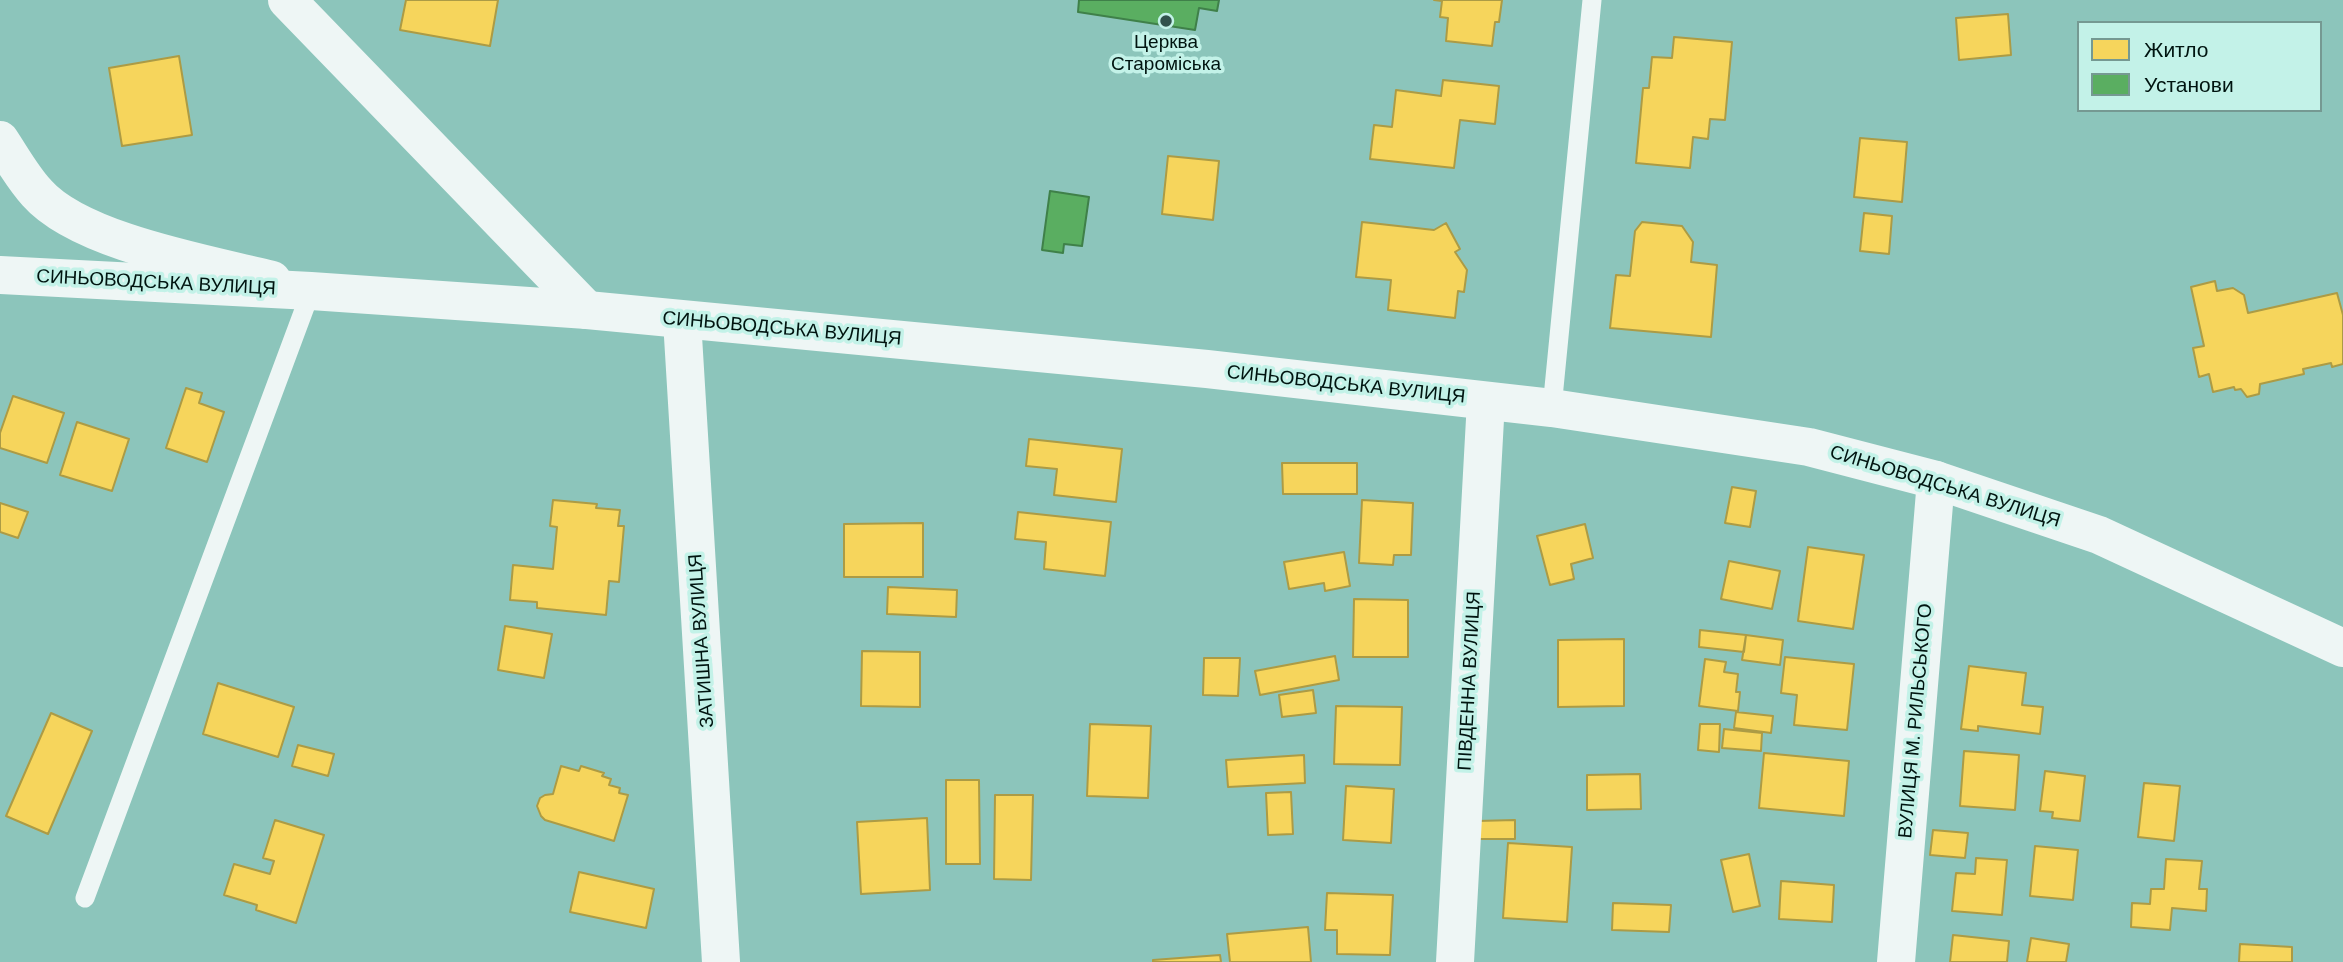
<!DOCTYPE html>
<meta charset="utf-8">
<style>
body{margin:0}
#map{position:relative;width:2343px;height:962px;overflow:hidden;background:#8cc5bb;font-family:Arial,sans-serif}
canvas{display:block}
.legend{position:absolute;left:2077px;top:21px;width:245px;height:91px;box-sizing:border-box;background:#c3f2e8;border:2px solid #759992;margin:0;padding:9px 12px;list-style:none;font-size:21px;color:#001410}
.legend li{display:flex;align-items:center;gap:14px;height:35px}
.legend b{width:35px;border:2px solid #759992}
</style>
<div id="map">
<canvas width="2343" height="962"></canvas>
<ul class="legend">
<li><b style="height:19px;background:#f6d55c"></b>Житло</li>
<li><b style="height:19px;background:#5aae61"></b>Установи</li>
</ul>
</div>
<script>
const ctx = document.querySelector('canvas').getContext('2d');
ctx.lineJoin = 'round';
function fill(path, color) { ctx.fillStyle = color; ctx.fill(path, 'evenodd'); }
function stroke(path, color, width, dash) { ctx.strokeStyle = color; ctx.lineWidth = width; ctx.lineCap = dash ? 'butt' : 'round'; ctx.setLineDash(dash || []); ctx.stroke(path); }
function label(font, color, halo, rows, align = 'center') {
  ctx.font = font + ' Arial,sans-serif'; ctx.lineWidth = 7; ctx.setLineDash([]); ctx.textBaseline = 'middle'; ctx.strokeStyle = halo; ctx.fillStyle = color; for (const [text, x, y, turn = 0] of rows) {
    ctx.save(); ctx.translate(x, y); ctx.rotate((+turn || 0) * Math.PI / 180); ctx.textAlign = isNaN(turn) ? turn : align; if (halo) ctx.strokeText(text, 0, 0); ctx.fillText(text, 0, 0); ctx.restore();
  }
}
const homes = new Path2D(`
 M406,0H498L490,46L400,30Z
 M1434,0H1502L1499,22H1495L1492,46L1446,41L1448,18L1440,17L1442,1Z
 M2008,14L2011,55L1959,60L1956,18Z
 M1674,37L1732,42L1725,120L1710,119L1708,139L1693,137L1690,168L1636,163L1643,88H1649L1652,57L1672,58Z
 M179,56L192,135L122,146L109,68Z
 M1443,80L1499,86L1495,124L1460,120L1454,168L1370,159L1374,125L1392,127L1396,90L1441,96Z
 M1860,138L1907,142L1902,202L1854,197Z
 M1168,156L1219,161L1213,220L1162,214Z
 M1864,213L1892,216L1889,254L1860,251Z
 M1362,222L1434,230L1446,223L1460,249L1455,252L1467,270L1464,292L1458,291L1455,318L1388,310L1391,280L1356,277Z
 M1642,222L1682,226L1693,242L1691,262L1717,265L1711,337L1610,328L1616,275L1630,276L1635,231Z
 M2215,281L2217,291L2233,288L2244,295L2248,313L2337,293L2343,315V364L2332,367L2331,363L2303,369L2304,374L2260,384L2259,394L2247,397L2241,389L2235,390L2234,387L2213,392L2209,374L2199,377L2193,348L2204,346L2191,287Z
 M186,388L202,393L199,403L224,412L207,462L166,448Z
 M13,396L64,413L47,463L0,448V433Z
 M77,422L129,439L112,491L60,475Z
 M1029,439L1122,449L1116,502L1054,495L1057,469L1026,466Z
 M1282,463H1357V494H1283Z
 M1732,487L1756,491L1750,527L1725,523Z
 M553,500L597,504L596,508L620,510L618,526H624L619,582L609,581L606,615L537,608V602L510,600L513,565L553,569L557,527L550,526Z
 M1362,500L1413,503L1411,555H1394L1393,565L1359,563Z
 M0,503L28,512L18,538L0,532Z
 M1018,512L1111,522L1105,576L1044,569L1046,542L1015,539Z
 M923,523V577H844V524Z
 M1585,524L1593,558L1571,564L1574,579L1550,585L1537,536Z
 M1808,547L1864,555L1853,629L1798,621Z
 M1344,552L1350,586L1325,591L1324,583L1289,589L1284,562Z
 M1729,561L1780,571L1772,609L1721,599Z
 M888,587L957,590L956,617L887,614Z
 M1354,599L1408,600V657H1353Z
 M505,626L552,634L544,678L498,670Z
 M1700,630L1746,635L1744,652L1699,647Z
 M1746,635L1783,640L1780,665L1742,660Z
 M1624,639V706L1558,707V640Z
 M862,651L920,652V707L861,706Z
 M1335,656L1339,680L1260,695L1255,671Z
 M1785,657L1854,664L1847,730L1794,725L1797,695L1781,693Z
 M1204,658H1240L1238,696L1203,695Z
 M1705,659L1726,662L1724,672L1738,674L1736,692H1740L1738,711L1699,706Z
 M1969,666L2026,673L2022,705L2043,707L2040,734L1978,726V731L1961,729Z
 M218,683L294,707L278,757L203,734Z
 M1313,690L1316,713L1282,717L1279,695Z
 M1336,706L1402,707L1400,765L1334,764Z
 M1736,712L1773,716L1771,733L1734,728Z
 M51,713L92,731L48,834L6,816Z
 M1090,724L1151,726L1148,798L1087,796Z
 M1700,724H1720L1719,752L1698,750Z
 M1724,729L1762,733L1761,751L1722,748Z
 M298,745L334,754L328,776L292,766Z
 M1964,751L2019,755L2015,810L1960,806Z
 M1764,753L1849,761L1844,816L1759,808Z
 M1304,755L1305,783L1228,787L1226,760Z
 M561,766L579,771L581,766L604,773L602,776L611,779L609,785L620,788L619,793L628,795L614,841L545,820L541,816L537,806L540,798L545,795L553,794Z
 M2045,771L2085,776L2080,821L2052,818L2053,812L2040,811Z
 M1640,774L1641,809L1587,810V775Z
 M946,780H979L980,864H946Z
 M2144,783L2180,786L2174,841L2138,837Z
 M1346,786L1394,789L1391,843L1343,840Z
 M1291,792L1293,834L1268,835L1266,793Z
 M995,795H1033L1031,880L994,879Z
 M927,818L930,890L861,894L857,822Z
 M275,820L324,835L296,923L256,910L257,905L224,895L234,864L270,874L274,861L263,858Z
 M1515,820V839H1477V821Z
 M1933,830L1968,833L1965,858L1930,855Z
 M1508,843L1572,847L1567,922L1503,918Z
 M2035,846L2078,850L2073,900L2030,896Z
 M1749,854L1760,906L1733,912L1721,860Z
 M1976,858L2007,860L2002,915L1952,911L1956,873L1975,874Z
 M2166,859L2202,861L2199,889H2207L2206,911L2172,908L2170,930L2131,927L2132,903L2150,904L2151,889H2164Z
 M579,872L654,889L646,928L570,912Z
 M1781,881L1834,885L1832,922L1779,919Z
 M1327,893L1393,895L1390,955L1337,954V930H1325Z
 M1613,903L1671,905L1669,932L1612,930Z
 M1308,927L1311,962H1230L1227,934Z
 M1953,935L2009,941L2007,962H1950Z
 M2031,938L2069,944L2066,962H2027Z
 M2240,944L2292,947V962H2239Z
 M1220,955L1221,962H1153V960Z`);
const public = new Path2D(`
 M1079,0H1219L1217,11L1199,8L1195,30L1078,12Z
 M1050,191L1089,197L1082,246L1064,244L1063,253L1042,250Z`);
const service = new Path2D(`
 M1552,408L1592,0
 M85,898L311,291`);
const minor = new Path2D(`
 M287,0L587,310
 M0,140C12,158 23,178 37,193C80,242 209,264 272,280
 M682,320L721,962
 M1455,962L1486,401
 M1896,962L1936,480`);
const tertiary = new Path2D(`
 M0,275L311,291L587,310L1207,369L1552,408L1809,447L1936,480L2099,535L2343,648`);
const markers = [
 [1166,21,7,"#31524c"]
];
const poiNames = [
 ["Церква",1166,43],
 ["Староміська",1166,65]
];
const streetNames = [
 ["СИНЬОВОДСЬКА ВУЛИЦЯ",156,283,3],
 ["СИНЬОВОДСЬКА ВУЛИЦЯ",782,329,5],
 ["СИНЬОВОДСЬКА ВУЛИЦЯ",1346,385,6],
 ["СИНЬОВОДСЬКА ВУЛИЦЯ",1945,487,17],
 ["ЗАТИШНА ВУЛИЦЯ",702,641,-94],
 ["ПІВДЕННА ВУЛИЦЯ",1470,681,-87],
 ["ВУЛИЦЯ М. РИЛЬСЬКОГО",1916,721,-85]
];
fill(homes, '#f6d55c');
stroke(homes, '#ac9b45', 2);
fill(public, '#5aae61');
stroke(public, '#3f8049', 2);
stroke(service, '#eef6f5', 19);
stroke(minor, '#eef6f5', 38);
stroke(tertiary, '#eef6f5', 38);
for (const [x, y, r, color] of markers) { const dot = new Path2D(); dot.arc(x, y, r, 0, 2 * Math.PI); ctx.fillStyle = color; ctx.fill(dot); stroke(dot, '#c3f2e8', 2.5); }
label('19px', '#001410', '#c3f2e8', poiNames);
label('19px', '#001410', '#c3f2e8', streetNames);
</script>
